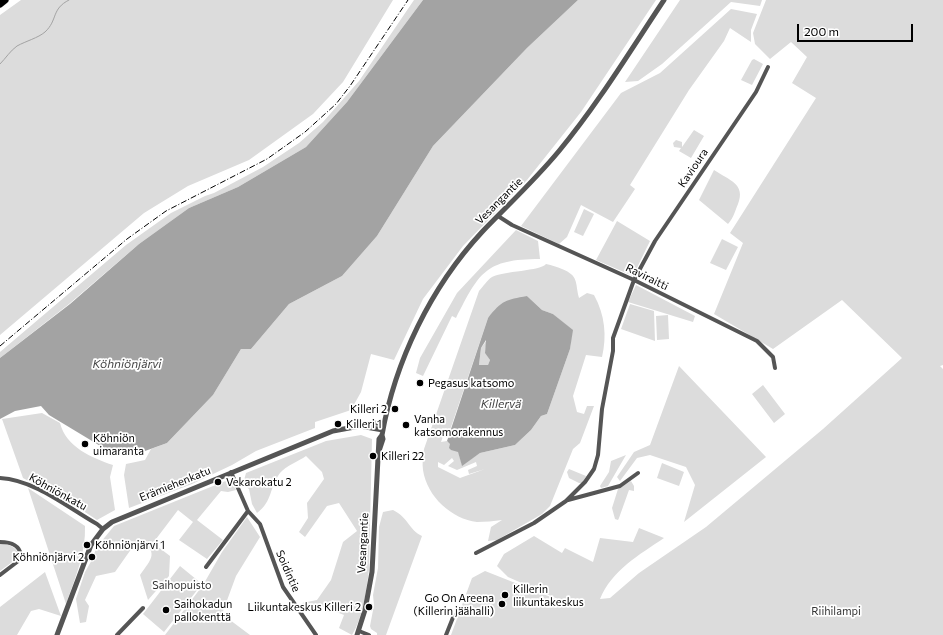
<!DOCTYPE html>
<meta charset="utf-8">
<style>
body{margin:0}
#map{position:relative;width:943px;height:635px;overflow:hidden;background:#fff;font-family:Commissioner,sans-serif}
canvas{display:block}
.scale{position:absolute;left:797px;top:24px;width:116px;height:18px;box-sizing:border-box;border:2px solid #000;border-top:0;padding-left:5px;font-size:12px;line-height:14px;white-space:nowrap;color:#000;-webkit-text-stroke:3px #fff;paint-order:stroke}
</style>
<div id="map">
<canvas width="943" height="635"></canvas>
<div class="scale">200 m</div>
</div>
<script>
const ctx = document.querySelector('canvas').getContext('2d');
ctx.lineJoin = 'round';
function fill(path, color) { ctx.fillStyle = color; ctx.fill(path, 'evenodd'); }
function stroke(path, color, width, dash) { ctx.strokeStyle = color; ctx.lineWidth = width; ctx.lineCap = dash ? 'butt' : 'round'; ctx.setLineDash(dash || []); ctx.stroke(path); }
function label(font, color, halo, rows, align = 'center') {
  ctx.font = font + ' Commissioner,sans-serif'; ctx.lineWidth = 3.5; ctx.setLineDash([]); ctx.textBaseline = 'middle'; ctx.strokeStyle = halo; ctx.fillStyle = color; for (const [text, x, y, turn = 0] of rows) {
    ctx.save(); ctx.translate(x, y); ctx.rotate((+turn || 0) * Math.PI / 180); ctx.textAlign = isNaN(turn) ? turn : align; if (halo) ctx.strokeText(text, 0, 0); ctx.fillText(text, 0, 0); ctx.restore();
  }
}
const green = new Path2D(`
 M21,0H393L343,82L313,114L249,160L188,186L144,213L0,335V15Z
 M414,0H423L347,102L306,147L238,187L189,208L139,244L69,304L0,358V352L126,245L171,213L205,196L214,193L263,167L299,143L323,122L359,81Z
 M656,0L581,112L527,180L463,246L423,299L394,360L371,354L361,392L351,410L315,422V428L256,451L232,465L192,484L129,508L124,475L126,464L145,460L151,449L167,443L213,395L241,349H251L289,304L342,276L377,236L433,146L527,48L578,0Z
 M680,0H762L760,6L731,2L662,64L638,81L625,82Z
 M766,0H943V365L940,366L943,369V635H451L472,578L485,571L576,607L508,577L497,566L504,554L534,536L562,553L565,548L593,562L600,538L633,542L639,528L664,538C639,555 612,570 600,599L610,598L639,573L706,527L823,429L902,358L842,300L773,349L714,314L743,243L730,233L816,98L792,83L807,57L791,42L770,59L755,44L753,33Z
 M731,9L757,14L751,30V42L730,28L724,41L689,90L630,185L635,189L613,222L581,205L567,237L559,244L521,226L621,93L660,73Z
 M754,59L763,64L752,85L741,80L752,60Z
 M694,130L704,136L691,158L679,151L681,148L674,147L673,143L676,140L682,142V147Z
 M714,170C729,180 746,184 738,204C735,211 734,217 728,224L699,200Z
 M584,209L594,214L583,236L574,232Z
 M617,221L650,241L633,276L596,260Z
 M516,230L538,241L540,259C485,259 479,273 456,318L452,316L423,376L416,373L420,358L457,293Z
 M722,239L738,247L726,270L710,263Z
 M546,264C552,265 557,267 562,269C579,276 575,282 579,298L587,293L594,295C605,315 607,336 602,357L586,355L573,396L577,412L584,414L587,406H594L580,443L573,449L550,506L542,514L497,540L488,541L491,527L502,520C494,521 485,522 477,522C452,519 427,497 423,470C422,464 423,456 424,449L479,291C483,287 487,280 492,277C503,271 541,271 546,264ZM527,296L542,310L553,314L572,330L570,349L547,414L541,416L531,430L515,445L480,453L462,465L458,451L447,441L441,442L446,428L449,433L488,318ZM452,458L454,461L448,466L457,470L476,462L477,466L468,470L469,474L485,469L460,478L438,467V462L444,465Z
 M636,285L695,316L693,322L628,302Z
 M630,304L654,311L655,341L621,329Z
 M668,315L669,339L657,340L656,316Z
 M487,340L485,352L490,360L488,365H479L481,348Z
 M679,366L766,457L684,522L695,485L686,467L650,455L637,458L620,481L617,477L634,452L650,445Z
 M763,385L785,414L774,423L752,394Z
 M42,413L60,423C66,447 92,458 113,465L110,477L115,510L97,520L79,508L23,478L2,419Z
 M361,435L372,439L369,570C366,592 363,617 352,635L339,628L344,615L319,605L306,610L302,603L317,600L331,580L343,542L357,531L339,503L327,506L305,537L299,532L308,518L307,503L324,479L322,472L306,456C299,461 286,466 280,473C269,488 273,501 257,513L252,504L249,489L243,484L246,473L326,441Z
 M626,455L608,486L601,488L600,486L609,472L611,461Z
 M662,463L684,472L679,486L657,478Z
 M569,469L586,476L583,483H579L569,478L567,472Z
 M228,480L232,481L236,490L228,492L221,491L197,520L223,540L207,559L179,540L193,522L178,510L153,543L170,556L169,576L148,600L140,575C152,558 159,553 139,538L115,572L96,576L85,600L89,606L86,622L80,623L76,599L85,572L93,558L96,548L114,526Z
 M631,481L634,486V491L629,490L619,518L618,520L615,519L612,508L618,489Z
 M28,488L85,526C86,553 75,578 66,604Z
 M393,510C408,517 409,530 422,536L386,635H377V633L371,629L370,626L374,605L373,595L378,568L379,527L383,512Z
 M247,517L260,537L236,576L222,614L250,635H165L203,585L222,552Z
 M0,544C8,544 16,546 19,555L15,560L0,571Z
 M180,566L202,584L164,632L143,614Z
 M45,572L61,616L39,609L31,611L17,635H0V607Z`);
const water = new Path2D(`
 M423,0H578L527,48L433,146L377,236L342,276L289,304L251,349H241L213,395L167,443L145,451L135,456L123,455L102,447L49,415L41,406L15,411L0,419V358L70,304L139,244L189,208L238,187L306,147L347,102Z
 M527,296L542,310L553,314L573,330L570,349L547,414L541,416L531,430L515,445L480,453L462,466L458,452L451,450L449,448L450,444L447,441L488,318C502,300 506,300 527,296ZM486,340L485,353L490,360L488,365H479L481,348Z`);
const stream = new Path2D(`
 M0,64C6,58 10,51 17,46C26,41 38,38 45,32C58,20 51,9 69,0`);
const minor = new Path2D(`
 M498,216L512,225L634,280L757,341L773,357L775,368
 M0,478C35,480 67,507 97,524L103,529
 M568,500L620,486L638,473
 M248,511L260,524L283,587L316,635
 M0,542C10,542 19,544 21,555L17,562L0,575
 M476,553L534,523L566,501L585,482L594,469L598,455L602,409L613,351V338L634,280L655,241L756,92L768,67
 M206,567L248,511L231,472
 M359,631L369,635
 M117,635L143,608
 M446,635L454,615`);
const tertiary = new Path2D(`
 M366,426L373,423H384
 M379,451L383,439L382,435
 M57,635L91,545L103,529L112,522L333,431L360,426L383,430
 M357,635L365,610L372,572L379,439L382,435C395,361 431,287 482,232C508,205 535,180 559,151C598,104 630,51 664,0`);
const trunk = new Path2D(`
 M0,4L5,0`);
const rail = new Path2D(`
 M0,346L127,239L166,211L267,159L305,132L336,104L350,86L408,0`);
const markers = [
 [420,383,4,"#000"],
 [395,409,4,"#000"],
 [338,424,4,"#000"],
 [406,425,4,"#000"],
 [85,444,4,"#000"],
 [373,456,4,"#000"],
 [218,482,4,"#000"],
 [87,545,4,"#000"],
 [92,557,4,"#000"],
 [505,595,4,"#000"],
 [502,604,4,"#000"],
 [369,607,4,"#000"],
 [166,610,4,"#000"]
];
const streetNames = [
 ["Kavioura",693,168,-56],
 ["Vesangantie",499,201,-45],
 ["Raviraitti",647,277,26],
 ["Erämiehenkatu",175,484,-22],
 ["Köhniönkatu",58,492,29],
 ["Vesangantie",363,543,-87],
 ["Soidintie",288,571,66]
];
const poiNames = [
 ["Pegasus katsomo",428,383],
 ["Killeri 2",387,409,"right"],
 ["Vanha",414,419],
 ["katsomorakennus",414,432],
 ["Killeri 1",346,424],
 ["Köhniön",93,438],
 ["uimaranta",93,451],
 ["Killeri 22",381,456],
 ["Vekarokatu 2",226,482],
 ["Köhniönjärvi 1",95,545],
 ["Köhniönjärvi 2",84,557,"right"],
 ["Killerin",513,589],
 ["liikuntakeskus",513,602],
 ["Go On Areena",494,598,"right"],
 ["(Killerin jäähalli)",494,611,"right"],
 ["Saihokadun",174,604],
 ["pallokenttä",174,617],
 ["Liikuntakeskus Killeri 2",361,607,"right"]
];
const parkNames = [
 ["Saihopuisto",182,585],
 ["Riihilampi",836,611]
];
const waterNames = [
 ["Köhniönjärvi",127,364],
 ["Killervä",501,404]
];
fill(green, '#dcdcdc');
fill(water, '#a3a3a3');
stroke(stream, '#a3a3a3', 1);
stroke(trunk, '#dbdbdb', 8);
stroke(minor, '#555', 4);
stroke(tertiary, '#555', 5);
stroke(trunk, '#000', 7);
stroke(rail, '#000', 1, [6, 2, 1, 2]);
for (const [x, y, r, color] of markers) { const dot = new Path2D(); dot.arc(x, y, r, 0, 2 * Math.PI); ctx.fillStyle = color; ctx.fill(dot); stroke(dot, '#fff', 1.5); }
label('11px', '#000', '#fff', streetNames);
label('11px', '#000', '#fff', poiNames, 'left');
label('11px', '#333', '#fff', parkNames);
label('italic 12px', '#444', '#fff', waterNames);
</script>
